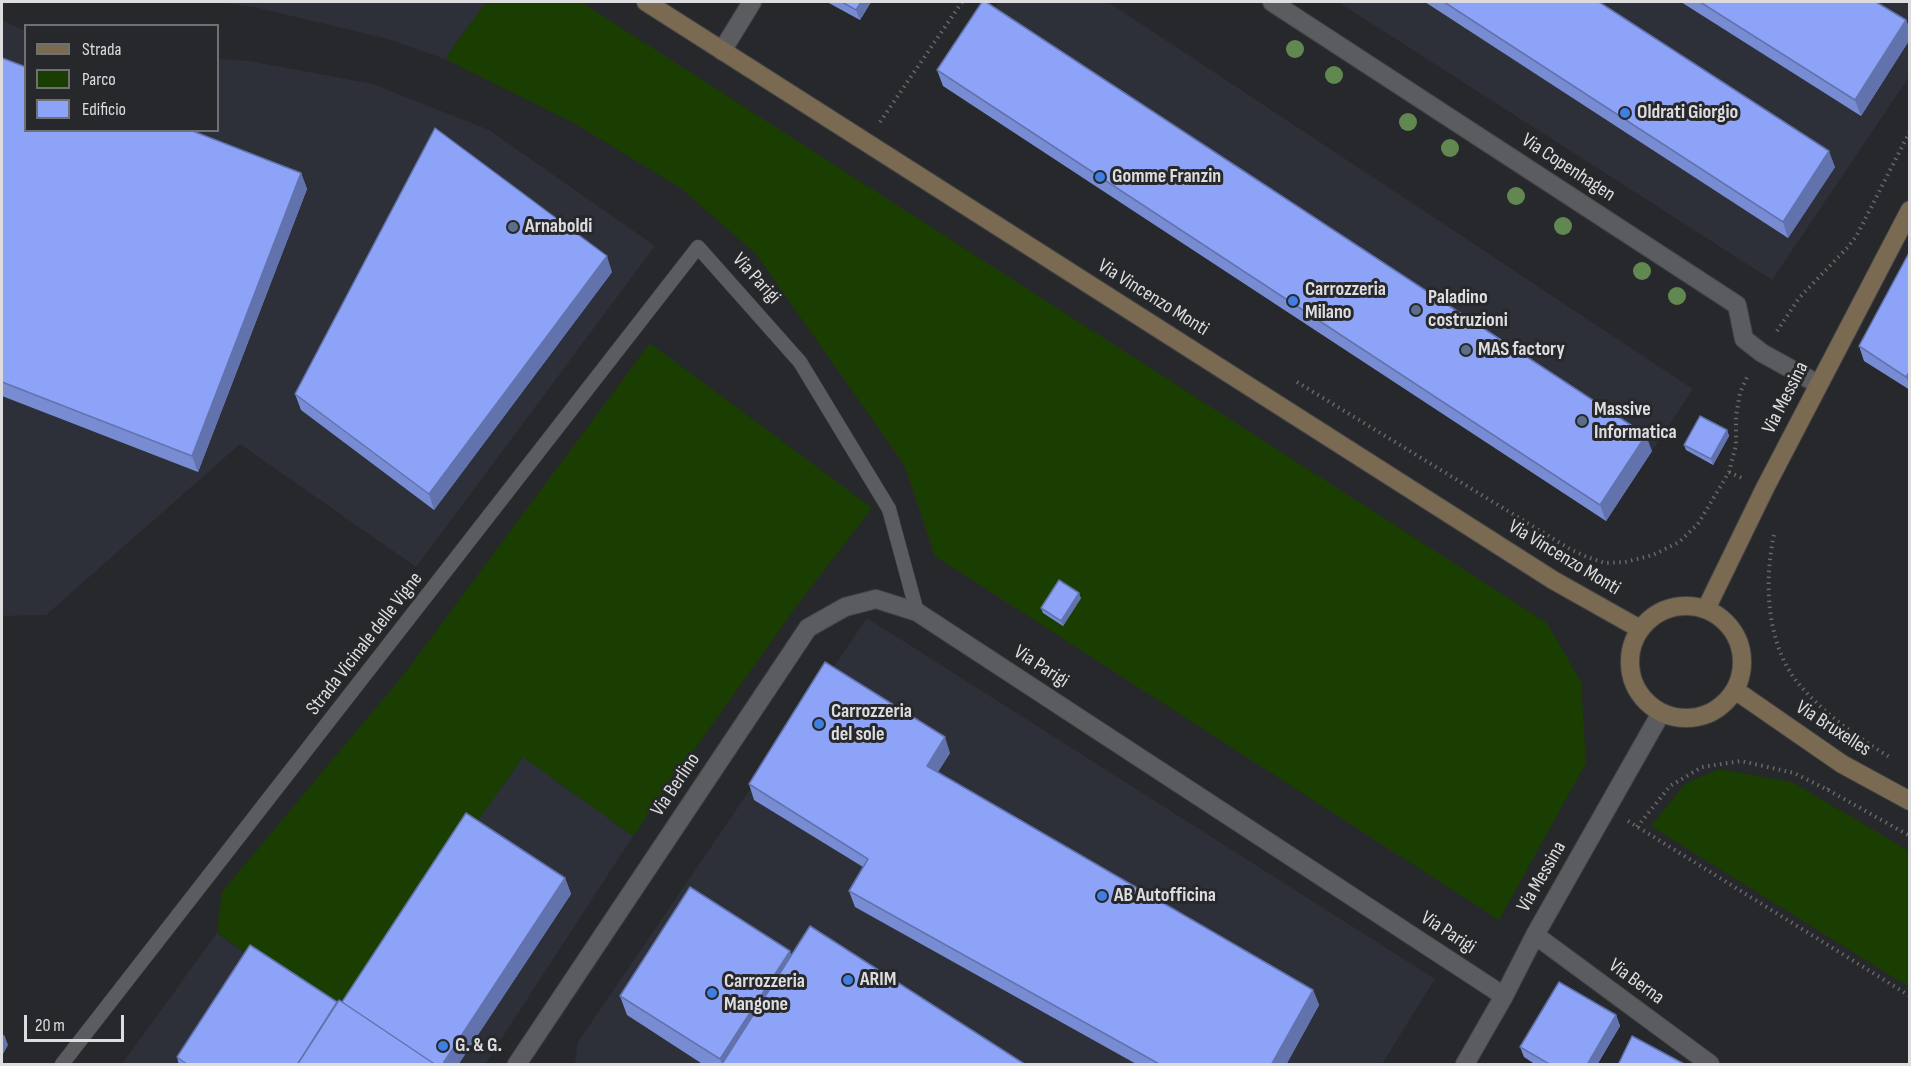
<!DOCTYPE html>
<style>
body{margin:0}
#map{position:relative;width:1911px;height:1066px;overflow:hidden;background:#27282b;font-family:"Sofia Sans Condensed",sans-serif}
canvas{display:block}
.frame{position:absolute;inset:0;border:3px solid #dddddf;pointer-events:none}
.legend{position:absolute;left:24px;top:24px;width:195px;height:108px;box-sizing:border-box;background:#27282b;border:2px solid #707073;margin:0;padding:8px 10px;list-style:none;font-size:18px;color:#dddddf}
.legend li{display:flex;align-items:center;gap:12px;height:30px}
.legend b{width:30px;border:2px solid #707073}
.scale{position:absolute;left:24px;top:1015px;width:100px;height:27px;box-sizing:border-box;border:3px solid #dddddf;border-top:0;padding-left:8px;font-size:18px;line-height:21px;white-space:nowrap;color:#dddddf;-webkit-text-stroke:4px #27282b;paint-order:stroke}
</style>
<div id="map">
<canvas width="1911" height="1066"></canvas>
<div class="frame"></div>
<ul class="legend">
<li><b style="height:8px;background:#7a6a52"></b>Strada</li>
<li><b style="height:16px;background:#1a3e01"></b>Parco</li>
<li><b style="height:16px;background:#8ca3f7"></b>Edificio</li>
</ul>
<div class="scale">20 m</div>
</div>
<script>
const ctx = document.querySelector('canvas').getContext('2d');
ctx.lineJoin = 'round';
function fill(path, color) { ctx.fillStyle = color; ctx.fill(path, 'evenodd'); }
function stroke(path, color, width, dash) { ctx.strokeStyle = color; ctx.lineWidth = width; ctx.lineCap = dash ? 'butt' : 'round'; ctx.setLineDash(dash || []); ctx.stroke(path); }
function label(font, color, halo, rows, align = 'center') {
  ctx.font = font + ' "Sofia Sans Condensed",sans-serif'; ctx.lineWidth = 6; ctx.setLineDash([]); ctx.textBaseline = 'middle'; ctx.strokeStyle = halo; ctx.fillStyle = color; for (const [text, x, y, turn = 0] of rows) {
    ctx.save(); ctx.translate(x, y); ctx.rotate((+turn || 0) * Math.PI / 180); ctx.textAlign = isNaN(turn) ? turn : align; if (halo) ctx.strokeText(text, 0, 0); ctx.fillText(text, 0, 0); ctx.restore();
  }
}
const built = new Path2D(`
 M217,2H486L445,59L388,39L254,7Z
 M998,2H1108L1693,389L1606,521L943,86Z
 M1338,2H1909V77L1772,280Z
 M2,20L25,31L26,130H218V59L249,61L373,84L489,130L655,246L416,567L240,444L46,615L2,616Z
 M867,618L1435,979L1382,1064H578L575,1063L578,1042Z
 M523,757L633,836L485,1064H122L217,933L256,961L472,829Z`);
const green = new Path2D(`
 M486,2H581L1547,623L1581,682L1586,763L1499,920L935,556L905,466L756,254L682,189L574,123L445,59Z
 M650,343L872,508L795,608L633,836L523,757L472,829L346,1020L217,933L222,892L405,673Z
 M1719,769L1792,782L1909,851V987L1651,826L1685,784Z`);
const path = new Path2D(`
 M880,122L962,2
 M1777,331L1799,298L1848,247L1857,235L1910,131
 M1297,382L1570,549L1587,557L1605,563L1625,562L1653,555L1679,542L1698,524L1729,472L1736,445V416L1740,393L1748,375
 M1729,472L1742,478
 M1774,535C1764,581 1766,642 1797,682C1823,713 1857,737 1891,758
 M1828,790L1910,836
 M1628,821L1910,996
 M1637,827L1670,786L1702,767L1741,761L1794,773L1828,790L1829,788`);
const lane = new Path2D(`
 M62,1064L698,247L800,362L889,509L917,612`);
const street = new Path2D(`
 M1272,2L1737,305L1744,339L1762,353L1818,384
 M722,51L752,2
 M1535,935L1710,1064
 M517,1064L808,628L845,607L876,599L917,612L1504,996
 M1465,1064L1504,996L1535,935L1661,713`);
const secondary = new Path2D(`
 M646,2L1553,580L1640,629
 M1630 662a56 56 0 1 1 112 0a56 56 0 1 1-112 0Z
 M1706,609L1765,488L1910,210
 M1735,690L1842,764L1910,801`);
const trees = [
 [1295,49],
 [1334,75],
 [1408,122],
 [1450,148],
 [1516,196],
 [1563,226],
 [1642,271],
 [1677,296]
];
const wall = new Path2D(`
 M827,2H871L860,20Z
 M1425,2H1599L1835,167L1788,238Z
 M1681,2H1876L1906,20L1910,30V39L1861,116Z
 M2,58L301,173L307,189L198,472L2,396Z
 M937,70L1652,451L1606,521L943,86Z
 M1910,251V390L1864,361L1859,346Z
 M612,272L434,510L301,410L295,394Z
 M1727,430L1729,436L1713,465L1686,450L1684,445Z
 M1081,598L1063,626L1043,613L1041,608Z
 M950,753L938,772L1313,990L1319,1005L1286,1065H1138L855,907L849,891L863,867L754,800L749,784Z
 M565,878L571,894L458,1065H179L177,1057L337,1002H342Z
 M790,951L791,956L1026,1065H704L627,1015L620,996Z
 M1616,1015L1620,1026L1597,1065H1536L1524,1057L1520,1047Z`);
const shadedWall = new Path2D(`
 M861,2H871L860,20L856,10Z
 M1906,20L1910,30V39L1861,116L1855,100Z
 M1829,151L1835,167L1788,238L1783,222Z
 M301,173L307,189L198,472L192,456Z
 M607,256L612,272L434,510L429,494Z
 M1910,371V385L1906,377Z
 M1727,430L1729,436L1713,465L1711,459Z
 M1646,435L1652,451L1606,521L1600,505Z
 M1079,593L1081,598L1063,626L1061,621Z
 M945,737L950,753L932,781L927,766Z
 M565,878L571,894L458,1065H442Z
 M790,951L797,971L722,1064L720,1059Z
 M1313,990L1319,1005L1286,1065H1271Z
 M1616,1015L1620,1026L1597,1065H1587Z
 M4,1034L8,1045L2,1056V1039Z`);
const building = new Path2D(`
 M842,2H861L856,10Z
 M982,2H986L1646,435L1600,505L937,70Z
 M1444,2H1599L1829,151L1783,222Z
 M1700,2H1876L1906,20L1855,100Z
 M2,58L26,67V130H190L301,173L192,456L2,382Z
 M435,128L607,256L429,494L295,394Z
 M1910,251V371L1906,377L1859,346Z
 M1700,416L1727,430L1711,459L1684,445Z
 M1059,580L1079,593L1061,621L1041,608Z
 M825,662L945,737L927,766L1313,990L1271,1065H1161L849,891L868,859L749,784Z
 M466,813L565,878L442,1065H436L342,1002Z
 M690,887L790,951L720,1059L620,996Z
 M810,926L1026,1065H723L722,1064Z
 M250,945L337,1002L297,1065H188L177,1057Z
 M1559,982L1616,1015L1587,1065H1551L1520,1047Z
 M339,1000L436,1065H297Z
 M1632,1036L1686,1065H1618Z`);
const markers = [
 [1625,113,6,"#3f7fe0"],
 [1100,177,6,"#3f7fe0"],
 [513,227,6,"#5c6f8a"],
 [1293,301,6,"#3f7fe0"],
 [1416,310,6,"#5c6f8a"],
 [1466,350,6,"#5c6f8a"],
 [1582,421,6,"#5c6f8a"],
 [819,724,6,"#3f7fe0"],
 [1102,896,6,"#3f7fe0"],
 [848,980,6,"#3f7fe0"],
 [712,993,6,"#3f7fe0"],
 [443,1046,6,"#3f7fe0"]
];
const poiNames = [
 ["Oldrati Giorgio",1637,113],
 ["Gomme Franzin",1112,177],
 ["Arnaboldi",525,227],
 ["Carrozzeria",1305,290],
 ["Milano",1305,313],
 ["Paladino",1428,298],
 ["costruzioni",1428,321],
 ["MAS factory",1478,350],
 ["Massive",1594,410],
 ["Informatica",1594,433],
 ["Carrozzeria",831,712],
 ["del sole",831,735],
 ["AB Autofficina",1114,896],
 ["ARIM",860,980],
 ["Carrozzeria",724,982],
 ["Mangone",724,1005],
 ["G. & G.",455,1046]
];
const streetNames = [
 ["Via Copenhagen",1568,168,33],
 ["Via Parigi",756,279,48],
 ["Via Vincenzo Monti",1153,298,32],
 ["Via Messina",1786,398,-63],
 ["Via Vincenzo Monti",1564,558,31],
 ["Strada Vicinale delle Vigne",365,644,-52],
 ["Via Parigi",1041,667,33],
 ["Via Bruxelles",1833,729,33],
 ["Via Berlino",676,785,-56],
 ["Via Messina",1542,877,-60],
 ["Via Parigi",1448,933,33],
 ["Via Berna",1636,982,36]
];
fill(built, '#2d3039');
fill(green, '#1a3e01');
stroke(lane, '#454548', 15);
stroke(street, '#454548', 20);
stroke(secondary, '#454548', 20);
stroke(path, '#67686a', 4, [1.5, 4.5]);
stroke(lane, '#5b5c5f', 14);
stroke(street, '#5b5c5f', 18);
stroke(secondary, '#7a6a52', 18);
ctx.fillStyle = '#618850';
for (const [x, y] of trees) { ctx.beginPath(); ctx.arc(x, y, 9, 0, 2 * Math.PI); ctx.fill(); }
fill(wall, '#788cd4');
fill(shadedWall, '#6272ad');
fill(building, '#8ca3f7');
stroke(building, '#6272ad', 1.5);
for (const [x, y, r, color] of markers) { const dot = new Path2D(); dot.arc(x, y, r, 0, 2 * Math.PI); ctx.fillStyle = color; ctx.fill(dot); stroke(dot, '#27282b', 2); }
label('bold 20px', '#dddddf', '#27282b', poiNames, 'left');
label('20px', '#dddddf', '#27282b', streetNames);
</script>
